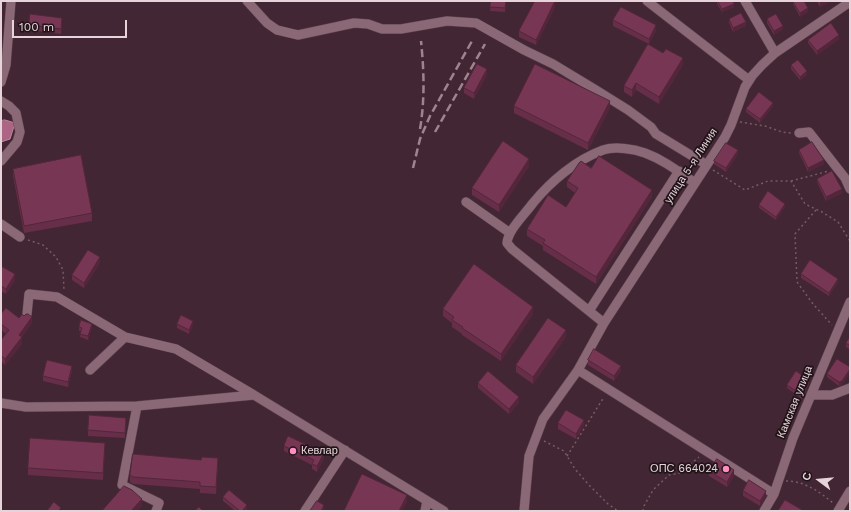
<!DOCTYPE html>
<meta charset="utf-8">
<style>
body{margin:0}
#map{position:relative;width:851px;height:512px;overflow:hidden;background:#432633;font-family:"Work Sans",sans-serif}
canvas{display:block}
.frame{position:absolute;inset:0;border:2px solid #e7d4db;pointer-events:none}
.north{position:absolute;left:799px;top:460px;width:40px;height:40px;-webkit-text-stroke:3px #211419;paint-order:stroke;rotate:286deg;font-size:11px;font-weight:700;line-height:16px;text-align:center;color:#e7d4db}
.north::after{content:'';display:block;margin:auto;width:14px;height:18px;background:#e7d4db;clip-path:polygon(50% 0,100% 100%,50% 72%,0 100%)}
.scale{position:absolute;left:12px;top:20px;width:115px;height:18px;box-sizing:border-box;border:2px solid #e7d4db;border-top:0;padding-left:5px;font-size:12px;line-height:14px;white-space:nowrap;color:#e7d4db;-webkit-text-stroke:3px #211419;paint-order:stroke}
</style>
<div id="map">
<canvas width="851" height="512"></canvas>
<div class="frame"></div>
<div class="north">С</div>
<div class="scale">100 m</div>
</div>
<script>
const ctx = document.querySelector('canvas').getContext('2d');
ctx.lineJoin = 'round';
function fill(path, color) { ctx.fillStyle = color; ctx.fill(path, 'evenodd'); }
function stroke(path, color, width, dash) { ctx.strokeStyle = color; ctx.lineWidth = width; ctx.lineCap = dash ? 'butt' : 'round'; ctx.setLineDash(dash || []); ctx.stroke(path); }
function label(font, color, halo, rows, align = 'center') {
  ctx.font = font + ' "Work Sans",sans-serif'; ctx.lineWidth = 3.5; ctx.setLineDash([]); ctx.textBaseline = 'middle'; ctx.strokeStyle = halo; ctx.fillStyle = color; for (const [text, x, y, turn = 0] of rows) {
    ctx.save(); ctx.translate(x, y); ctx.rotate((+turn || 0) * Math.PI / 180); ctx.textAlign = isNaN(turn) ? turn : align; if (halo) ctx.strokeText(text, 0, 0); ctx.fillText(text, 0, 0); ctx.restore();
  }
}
const water = new Path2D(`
 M5,120L15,123L10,139L1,142V121Z`);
const path = new Path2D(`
 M740,122L765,126L782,132L791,133
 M713,170L745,190L768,181H791L805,204L822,212L838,222L850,241
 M791,181L829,171
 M816,210L795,234L797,282L813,304L832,325
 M28,240L43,245L56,257L63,270L64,291
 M544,441L564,451L575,469L589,485L608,504L618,511
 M567,456L604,397
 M786,481C805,481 820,492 834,504
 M643,511L644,506L653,490L669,475L680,473L699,457`);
const minor = new Path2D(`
 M247,1L267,23L277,30L298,35L354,23L368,24L382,29H401L447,21L476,23L524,50L553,64L596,90L628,110L651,127L656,134L707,165
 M647,1L749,80
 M745,1L775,53
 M1,82L6,65L11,1
 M1,101L9,106L16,113L20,132L17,142L1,161
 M799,133L809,132L845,178L850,189
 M466,202L510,233
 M1,224L20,237
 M589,311L679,171
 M27,314L29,294L57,297L125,337
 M604,323L512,249L507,243C508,230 525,214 533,203C551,181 576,160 603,150C615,146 634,149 645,153C664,160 679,172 695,183
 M90,370L125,337L176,349L254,395
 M578,370L774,494
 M811,395H832L850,388
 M1,403L26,407L137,406L254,395L444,511
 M137,406L122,485L159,503L156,511
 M305,511L345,450
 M425,511L427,501
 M524,511L529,456L543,419L578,370L604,323L725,137L731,125L745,87L752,76L762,65L775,53L850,2
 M764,511L774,494L793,438L850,302
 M838,511L850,491`);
const rail = new Path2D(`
 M420,129C425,100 424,70 421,41
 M435,132L485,44
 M413,168L420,139L430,116L472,41`);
const wall = new Path2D(`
 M491,1H506L505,12L490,11Z
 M717,1L734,7L722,12L717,4Z
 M793,1L808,12L800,17L793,4Z
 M817,1H830L820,7Z
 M555,7L536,45L519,37V31Z
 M729,19L746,26L733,32L729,23Z
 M767,19L783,29L774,35L767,23Z
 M613,20L656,30L649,44L613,26Z
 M62,23L61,34L29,30V25Z
 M839,39L817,55L808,43V40Z
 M683,65L659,104L636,90L632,97L624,92V86Z
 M791,65L807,75L800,80L791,69Z
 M487,75L474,99L464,93V88Z
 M514,106L610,108L588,150L514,113Z
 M773,106L760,123L746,112V109Z
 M799,150L824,164L808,172L799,153Z
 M738,154L726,172L714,164V161Z
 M529,166L499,212L472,195V188Z
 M591,168L652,197L596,284L543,250V246L527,236V229L566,207L575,193L567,187V181Z
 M13,169L92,213V221L24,233L13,176Z
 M817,179L842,193L826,201L817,182Z
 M759,205L785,207L776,220L759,208Z
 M100,263L84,288L72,280V275Z
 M1,266L15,280L6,294L1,291Z
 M801,274L838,282L829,296L801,278Z
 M443,309L533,314L501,361L462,335V334L452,327V323L443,316Z
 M1,314L19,318L32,323L22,337V344L5,365L1,361V340L6,334L1,330Z
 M177,324L193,325L189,334L177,328Z
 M79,327H92L88,340L80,337L81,331H79Z
 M566,337L533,384L516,372V365Z
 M850,337V350L846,347V343Z
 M588,360L621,371L614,381L588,365Z
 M72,371L68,387L43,381V376Z
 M827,374L842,385L839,386L827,377Z
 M478,383L519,403L509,414L478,388Z
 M809,384L802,399L787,388V385Z
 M126,423L125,438L88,436V430Z
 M558,423L584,425L576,439L558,429Z
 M284,446L324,458L317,472L312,469V465L284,451Z
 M105,450L103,480L28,475V468Z
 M218,465L216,494L200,493V489L133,484L130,482V475Z
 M709,471L734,476L727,487L709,476Z
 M743,491L766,496L760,506L743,496Z
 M223,497L247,509L245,511H235L223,501Z`);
const shadedWall = new Path2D(`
 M555,1V7L536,45V40Z
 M760,1H765L760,3Z
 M823,1H830L820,7V3Z
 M734,4V7L722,12V9Z
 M808,8V12L800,17V13Z
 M746,22V26L733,32V28Z
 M656,25V30L649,44V39Z
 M783,26V29L774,35V31Z
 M839,35V39L817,55V51Z
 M683,58V65L659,104V97Z
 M487,69V75L474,99V93Z
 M807,71V75L800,80V77Z
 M636,83V90L632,97V90Z
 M610,101V108L588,150V143Z
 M773,103V106L760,123V119Z
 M738,150V154L726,172V168Z
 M529,159V166L499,212V205Z
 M824,160V164L808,172V168Z
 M842,189V193L826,201V197Z
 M652,190V197L596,284V277Z
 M785,204V207L776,220V217Z
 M100,257V263L84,288V283Z
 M15,274V280L6,294V289Z
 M838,279V282L829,296V293Z
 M533,307V314L501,361V354Z
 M32,317V323L19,341V335Z
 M193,321V325L189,334V330Z
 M92,324V327L88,340V336Z
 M566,330V337L533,384V377Z
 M22,337V344L5,365V359Z
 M72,366V371L68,387V382Z
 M621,366V371L614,381V376Z
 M850,369V373L842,385L839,386V382Z
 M809,380V384L802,399V395Z
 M519,397V403L509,414V409Z
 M584,420V425L576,439V434Z
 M105,443V450L103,480V473Z
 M324,453V458L317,472V466Z
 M218,458V465L216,494V487Z
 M734,470V476L727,487V482Z
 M766,491V496L760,506V501Z
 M407,495V502L402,511H399Z
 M142,499V506L137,511H131Z
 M247,505V509L245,511H242Z
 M324,505V508L323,511H321Z`);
const building = new Path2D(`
 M491,1H506L505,8L490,7Z
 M535,1H555L536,40L519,31Z
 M718,1H733L734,4L722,9Z
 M793,1H804L808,8L800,13Z
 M621,7L656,25L649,39L613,20Z
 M741,13L746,22L733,28L729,19Z
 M30,14L62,18L61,29L29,25Z
 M776,14L783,26L774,31L767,19Z
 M831,23L839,35L817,51L808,40Z
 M648,44L663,53L666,49L683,58L659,97L636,83L632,90L624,86Z
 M798,60L807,71L800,77L791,65Z
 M477,64L487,69L474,93L464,88Z
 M535,64L610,101L588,143L514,106Z
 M759,92L773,103L760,119L746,109Z
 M503,141L529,159L499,205L472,188Z
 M812,142L824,160L808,168L799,150Z
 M726,143L738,150L726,168L714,161Z
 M81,155L92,213L24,226L13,169Z
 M599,156L652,190L596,277L543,243L545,240L527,229L548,195L566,207L578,188L567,181L579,163L581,161L591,168Z
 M832,171L842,189L826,197L817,179Z
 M768,191L785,204L776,217L759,205Z
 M88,250L100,257L84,283L72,275Z
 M810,260L838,279L829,293L801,274Z
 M474,264L533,307L501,354L462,328L463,327L452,320L454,317L443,309Z
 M1,266L15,274L6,289L1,286Z
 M6,308L19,318L22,314L24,316L26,314H28L32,317L19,335L22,337L5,359L1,355V340L9,330L1,324V314Z
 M181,315L193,321L189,330L177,324Z
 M548,318L566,330L533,377L516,365Z
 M81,320L92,324L88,336L80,334L82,328L79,327Z
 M850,337V346L846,343Z
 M594,349L621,366L614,376L588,360Z
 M837,359L850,367V369L842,381L839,382L827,374Z
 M47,360L72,366L68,382L43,376Z
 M488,371L519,397L509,409L478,383Z
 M796,371L809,380L802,395L787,385Z
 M566,410L584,420L576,434L558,423Z
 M89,415L126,418L125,433L88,430Z
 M288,436L324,453L317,466L312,464L314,460L284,446Z
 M30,438L105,443L103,473L28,468Z
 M133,454L201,460L202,457L218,458L216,487L200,486V482L133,477L130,475Z
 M717,459L734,470L727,482L709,471Z
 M362,474L407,495L399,511H344Z
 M749,480L766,491L760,501L743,491Z
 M124,486L132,490L142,499L131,511H102Z
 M229,490L247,505L242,511H240L223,497Z
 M785,500L804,511H778Z
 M317,501L324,505L321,511H310Z
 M54,502L61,508L58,511H47Z
 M199,507L203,511H195Z`);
const markers = [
 [293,451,4,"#fd8ebf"],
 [726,469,4,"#fd8ebf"]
];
const streetNames = [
 ["улица 5-я Линия",691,166,-57],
 ["Камская улица",795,402,-68]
];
const poiNames = [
 ["Кевлар",301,451],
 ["ОПС 664024",718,469,"right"]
];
fill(water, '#ac6584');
stroke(water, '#be869e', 1);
stroke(minor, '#5e4550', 10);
stroke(path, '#755b67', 1.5, [2, 3]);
stroke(minor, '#8a6875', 9);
stroke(rail, '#9d858f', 2.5, [8, 4]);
fill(wall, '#662e48');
fill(shadedWall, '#53263b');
fill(building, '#773654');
stroke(building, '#53263b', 1);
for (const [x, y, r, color] of markers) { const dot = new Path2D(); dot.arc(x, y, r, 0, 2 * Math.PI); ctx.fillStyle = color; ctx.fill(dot); stroke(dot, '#211419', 1.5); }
label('11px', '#e7d4db', '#211419', streetNames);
label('11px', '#e7d4db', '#211419', poiNames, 'left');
</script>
